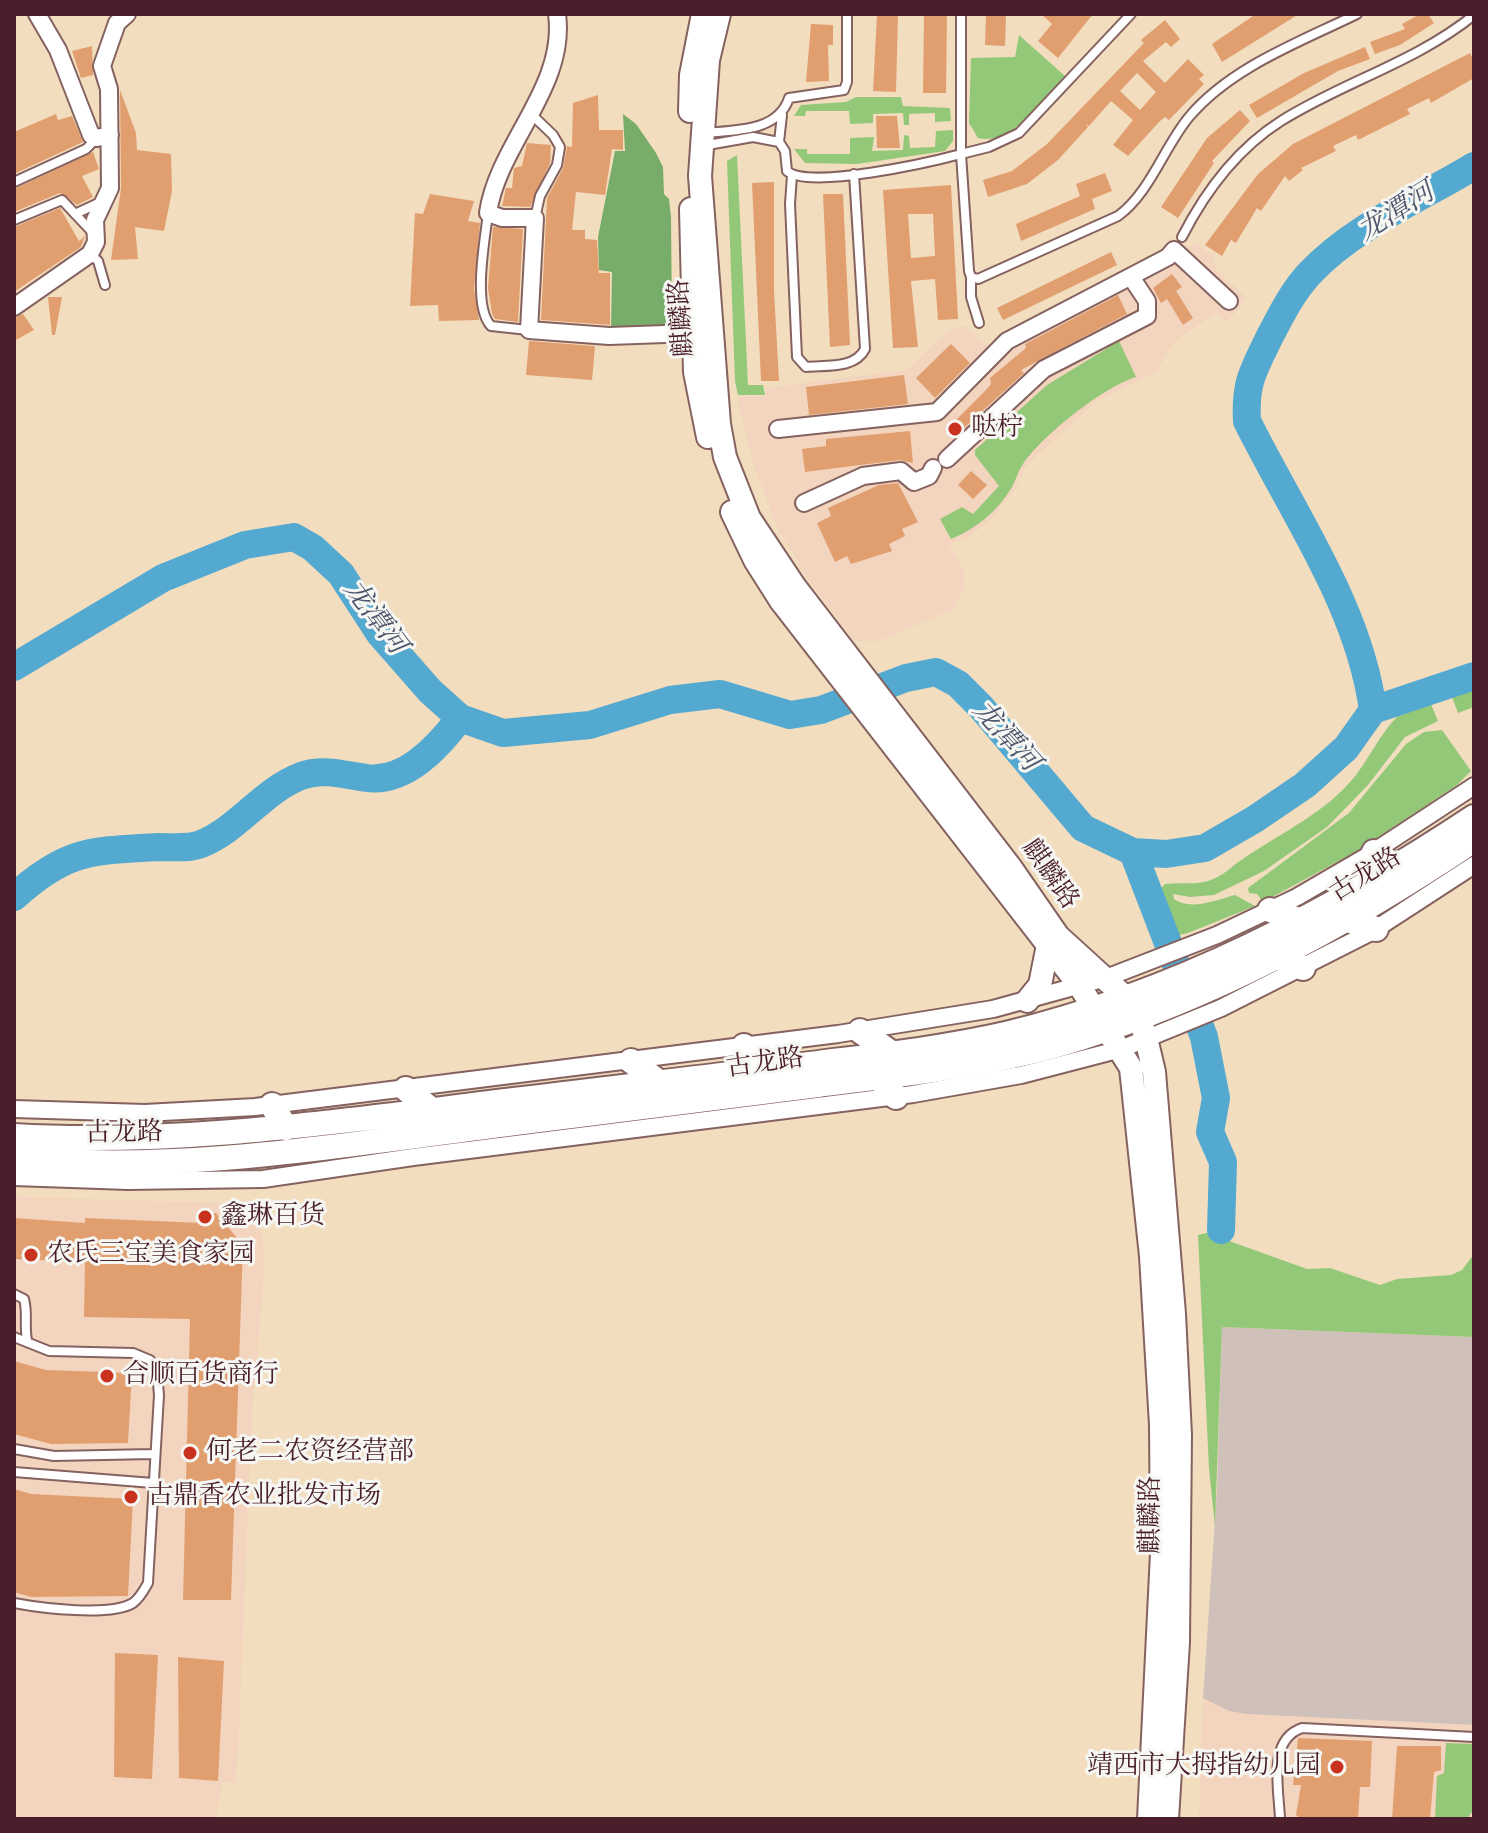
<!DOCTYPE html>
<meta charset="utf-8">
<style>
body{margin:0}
#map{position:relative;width:1488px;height:1833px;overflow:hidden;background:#f2ddbf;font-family:Cardo,serif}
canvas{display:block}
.frame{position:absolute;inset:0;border:16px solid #4a1f2b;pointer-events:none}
</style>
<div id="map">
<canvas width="1488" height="1833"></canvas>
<div class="frame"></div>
</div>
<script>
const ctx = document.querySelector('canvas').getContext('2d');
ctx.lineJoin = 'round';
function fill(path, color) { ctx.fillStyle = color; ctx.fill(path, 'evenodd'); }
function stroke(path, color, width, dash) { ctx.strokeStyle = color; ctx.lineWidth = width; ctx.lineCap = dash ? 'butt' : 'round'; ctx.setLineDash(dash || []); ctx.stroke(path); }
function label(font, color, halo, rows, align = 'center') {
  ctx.font = font + ' Cardo,"Noto Serif SC",serif'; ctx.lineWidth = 6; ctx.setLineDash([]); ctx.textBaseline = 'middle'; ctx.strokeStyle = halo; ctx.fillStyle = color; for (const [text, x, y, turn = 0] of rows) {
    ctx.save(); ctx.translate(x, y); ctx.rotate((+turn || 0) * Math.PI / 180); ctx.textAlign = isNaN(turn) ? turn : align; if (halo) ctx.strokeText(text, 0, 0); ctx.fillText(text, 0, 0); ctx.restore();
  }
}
const built = new Path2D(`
 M1176,238L1188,247L1195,244L1212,255L1217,270L1246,297L1236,312L1226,322L1216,312L1173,343L1156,372L1095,402L1027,465L1012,493L993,517L972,535L949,544L964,572V587L953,609L879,641H855L810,582L778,529L754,466L737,397L766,396V388L906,370L951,329L966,326L987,346L1022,324L1160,255L1169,240Z
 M14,1197L234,1203L254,1217L263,1238L264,1275L252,1412L238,1753L235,1782H222L216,1819H14Z
 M1203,1698L1229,1711L1247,1714L1474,1725V1819H1199Z`);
const industrial = new Path2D(`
 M1222,1327L1474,1337V1725L1247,1714L1229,1711L1203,1698L1217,1489Z`);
const green = new Path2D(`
 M1019,35L1065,76C1044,99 1013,146 978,138L969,123L971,58L1015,57Z
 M856,97H901L903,106L950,108L951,121L935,122V113L909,114V125H904L903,113L873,114V123L850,124L849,111H806L805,116H794L801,105L846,102Z
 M953,130V141L945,151L857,164L805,163L794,149H807V154H850V138L874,137L872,151L903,150L904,135L909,136L910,148L935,147L936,131Z
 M737,155L748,385H763L765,395H738L735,381L727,161Z
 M1119,341L1136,377C1103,387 1043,435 1023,464C1018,471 1016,480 1012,487C997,512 977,528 951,539L940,519L962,507L973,514L999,486L975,455V450L1047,385Z
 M1474,686V707L1458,713L1451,694L1460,687Z
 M1424,700L1430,702L1438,721L1405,737L1368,785L1327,827L1264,871L1214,895L1190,897L1173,894L1174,899C1191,911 1216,900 1235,895L1255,906L1188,933L1179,935L1175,932L1158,891L1165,884C1179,882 1194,885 1208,881C1224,876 1230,867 1243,859C1283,831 1325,814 1356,775C1378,746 1389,712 1424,700Z
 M1442,730L1471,771L1457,785L1359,850L1263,902L1257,894L1249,893L1248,888L1349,813L1406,744L1424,732Z
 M1207,1233L1307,1269L1330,1268L1380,1285L1397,1279L1451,1275L1462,1270L1474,1254V1337L1222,1327L1215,1526L1209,1469L1198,1235Z
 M1446,1743L1474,1744V1809L1467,1819H1435L1437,1776L1444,1773Z`);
const forest = new Path2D(`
 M623,114L636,124L656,153L663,167L664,194L669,199L671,217L672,328L611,331L612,272L599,270L598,237L615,151H625Z`);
const river = new Path2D(`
 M14,667L163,578L245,545L294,537L313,548L341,574L380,634L430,691L460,718L503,733L590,725L670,700L720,694L790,715L821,710L906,678L936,672L958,684L981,707L1083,828L1133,852L1166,854L1205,848L1255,819L1305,785L1346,748L1373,710C1359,606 1293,514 1247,421C1245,384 1252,373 1268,340C1280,317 1292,292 1310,273C1354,226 1420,199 1474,166
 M1373,710L1474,676
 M1133,852L1204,1037L1216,1098L1210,1132L1223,1162L1221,1230
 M14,897C67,849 91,851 158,847C171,847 189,849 201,844C239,829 262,791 301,776C324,768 345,775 367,778C406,783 439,746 460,718`);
const building = new Path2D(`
 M877,14H898L896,92L873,91Z
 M924,14H947L946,93H923Z
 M986,14H1006L1005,46L985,45Z
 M1041,14H1093L1058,58L1038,41L1052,24Z
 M1256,14H1299L1222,62L1212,44Z
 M1420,14H1428L1434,23L1400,45L1375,54L1370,42L1405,29L1402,24Z
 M1165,20L1180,39L1171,47L1166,42L1143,61L1165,83L1188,59L1204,75L1199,79L1204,84L1169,120L1165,117L1160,121L1128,156L1113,145L1133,120L1111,101L1089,126L1086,124L1088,127L1058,160L1027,184L988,197L983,180L1012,171L1047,144L1144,43L1141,40ZM1137,73L1156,92L1140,110L1120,91Z
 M811,24L833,25V45H828L829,81L806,82Z
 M92,46L93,75L81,78L72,51Z
 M1365,47L1370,59L1338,71L1257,118L1249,105L1304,73Z
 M1470,53L1474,61V78L1431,103L1429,98L1407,109L1410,114L1358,140L1356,135L1333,146L1336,151L1301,168L1303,170L1289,181L1285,176L1261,211L1257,208L1236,243L1231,240L1222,256L1205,245L1258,174L1293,144Z
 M120,90L136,133L137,150L171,154L172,191L164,231L135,227L138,259L111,260L121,188Z
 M598,95L599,130H623V150L612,149L605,195L576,192L572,230H585V239L597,240L599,273H610V325L541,320L547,198L563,168L567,146L572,147L573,103Z
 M1240,110L1250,121L1212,161L1214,163L1178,218L1161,207L1207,138Z
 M56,114L58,120L72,116L83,142L14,174V132Z
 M876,116H897L900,148H877Z
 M527,143L551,145L550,163L530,207L502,206L506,188H512L514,168L522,166Z
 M93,152L99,169L82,176L93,197L77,205L60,193L14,212V189Z
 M1105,173L1112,191L1092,199L1095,209L1021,241L1016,224L1080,196L1076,184Z
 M774,182V290L779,381H761L752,183Z
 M951,185L958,319L938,320L935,279L911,281L918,347L893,348L883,190ZM908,214H933L935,256L911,258Z
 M430,194L474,201L468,221L480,223L474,288L479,320L439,321L438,305L410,306L415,213L423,214Z
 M823,194H843L850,345L830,347Z
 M60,208L79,241L85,236L81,247L14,292V227Z
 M493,227L523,229L518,322L495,319L492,314L488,288Z
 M1111,252L1117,265L1003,320L997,308Z
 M1172,274L1182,287L1176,291L1193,318L1183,325L1167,299L1161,303L1153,288Z
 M1118,295L1127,314L1021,370L1024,373L954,437L947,429L985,391L991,384L990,378L1026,348L1025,344Z
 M48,297H62L55,335H52Z
 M23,314L34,330L14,341V318Z
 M529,341L595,346L592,380L526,375Z
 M951,344L970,363L935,398L916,378Z
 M904,375L908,404L809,415L806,387Z
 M910,431L913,463L900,460L805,472L802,449L826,446V439Z
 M971,471L987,485L973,499L958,485Z
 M898,483L918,522L902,529L905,536L889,544L892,551L851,564L847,556L835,562L817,523L831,516L828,508L879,485Z
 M216,1213L243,1245L231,1600H183L190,1319L84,1317L85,1262L14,1259V1218L85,1223V1218L201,1223V1215Z
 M14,1361L46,1370L132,1373L128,1443L51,1444L14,1434Z
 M14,1489L31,1494L133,1499L128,1596L31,1597L14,1592Z
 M115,1653L158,1655L152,1779L114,1777Z
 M178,1657L224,1661L218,1781L179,1778Z
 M1298,1738L1372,1741L1370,1787H1360L1358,1819H1301L1296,1815L1301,1785H1293Z
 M1397,1746H1441V1770L1434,1772L1430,1819H1392Z`);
const lane = new Path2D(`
 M961,14V154L989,147L1019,133L1131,14
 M530,113L553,135L560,147L557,165L540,196L535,218
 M705,133C735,130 778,132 789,98L844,90L847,82V14
 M779,142L782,115
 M702,146L753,137L779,142L785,151L787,171C809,190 931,162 961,154L969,271L971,277L978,279L1118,216C1150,193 1164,147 1189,117C1231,67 1300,42 1357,14
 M792,175L790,204L797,357L806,367C826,365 855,369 865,349L854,174
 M14,182L86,149L97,138
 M488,213C485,240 472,306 491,326L528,330
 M75,214L103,201
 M14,220L62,200L94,234
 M1182,237C1205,192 1237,149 1281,121C1343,82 1416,62 1474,15
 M90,254L98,261L105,285
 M971,277V297L979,323
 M14,1294L24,1299C28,1313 24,1325 27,1340
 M14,1337L49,1351L133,1353L150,1360L157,1373L159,1395L148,1583C144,1590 140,1598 133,1603C110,1617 41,1608 14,1603
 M14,1449L54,1456L153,1454
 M14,1472L153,1483
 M1280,1819C1279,1789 1267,1740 1302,1728L1474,1737`);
const street = new Path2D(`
 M37,14L58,50L91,135L97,138L110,135
 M557,14C567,87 498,144 488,213L502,218H535L529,330L609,336L693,333
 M14,307L90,254L96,242L95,220L110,188L109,89L102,66L117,23L127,14
 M778,429L937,412L1007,341L1168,257L1174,250L1229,301
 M947,459L1044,369L1147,316V301L1131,277
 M804,503L863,476L901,471L914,482L929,476L933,468
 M14,1109L145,1113L255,1107L838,1034L993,1009L1106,978L1217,935L1297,897L1364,858L1474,786
 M14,1177L128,1181L263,1179L413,1157L913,1094L1021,1075L1121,1049L1221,1008L1371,932L1474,865`);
const secondary = new Path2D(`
 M719,14L708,60L700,176L719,424L725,457L749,518L795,587L1011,868L1058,936L1125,997L1139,1017L1146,1038L1154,1072L1174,1314L1180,1435L1178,1642L1167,1819
 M690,111L691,75L703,14
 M691,209L695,372L708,437
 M732,512L755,560L781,601L1079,985L1131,1068L1151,1256L1161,1425L1162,1553L1149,1819
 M1027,1001L1040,985L1048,945`);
const primary = new Path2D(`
 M1374,852L1397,867
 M1270,910L1305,922
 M1348,920L1376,929
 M1276,957L1303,968
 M860,1031L893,1054
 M744,1046L772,1070
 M631,1061L660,1083
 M879,1078L896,1097
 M406,1089L433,1111
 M272,1105L286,1128
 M14,1136C185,1146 354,1119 523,1099C626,1086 730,1075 833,1061C891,1054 949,1047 1006,1034C1176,993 1329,913 1474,817
 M14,1158C182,1174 348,1144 515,1123C616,1110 717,1098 818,1085C905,1074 996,1065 1080,1038C1221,994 1352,922 1474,840`);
const markers = [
 [955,429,8,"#c8321e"],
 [205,1217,8,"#c8321e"],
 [31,1255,8,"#c8321e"],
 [107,1376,8,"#c8321e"],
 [190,1453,8,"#c8321e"],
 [131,1497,8,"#c8321e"],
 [1337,1767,8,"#c8321e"]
];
const streetNames = [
 ["麒麟路",683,318,-94],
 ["麒麟路",1049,875,55],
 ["古龙路",1366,876,-32],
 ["古龙路",765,1064,-8],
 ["古龙路",124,1134,-1],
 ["麒麟路",1152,1515,-90]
];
const poiNames = [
 ["哒柠",971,429],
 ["鑫琳百货",221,1217],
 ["农氏三宝美食家园",47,1255],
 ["合顺百货商行",123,1376],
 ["何老二农资经营部",206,1453],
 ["古鼎香农业批发市场",147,1497],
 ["靖西市大拇指幼儿园",1321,1767,"right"]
];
const waterNames = [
 ["龙潭河",1397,213,-32],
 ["龙潭河",374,618,53],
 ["龙潭河",1005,737,48]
];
fill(built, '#f3d4be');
fill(industrial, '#cfc0ba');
fill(green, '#94c879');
fill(forest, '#77ac69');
stroke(river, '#53a9d0', 28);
fill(building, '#e19f70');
stroke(lane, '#85625f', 12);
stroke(street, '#85625f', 20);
stroke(secondary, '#85625f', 26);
stroke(primary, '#85625f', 28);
stroke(lane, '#fff', 8);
stroke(street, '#fff', 16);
stroke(secondary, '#fff', 22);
stroke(primary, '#fff', 24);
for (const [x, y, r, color] of markers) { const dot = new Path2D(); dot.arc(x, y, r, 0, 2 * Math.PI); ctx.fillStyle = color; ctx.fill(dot); stroke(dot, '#f6f6f2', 3); }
label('26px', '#4a1f2b', '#f6f6f2', streetNames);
label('26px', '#4a1f2b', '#f6f6f2', poiNames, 'left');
label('italic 28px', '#4e566d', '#f6f6f2', waterNames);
</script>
